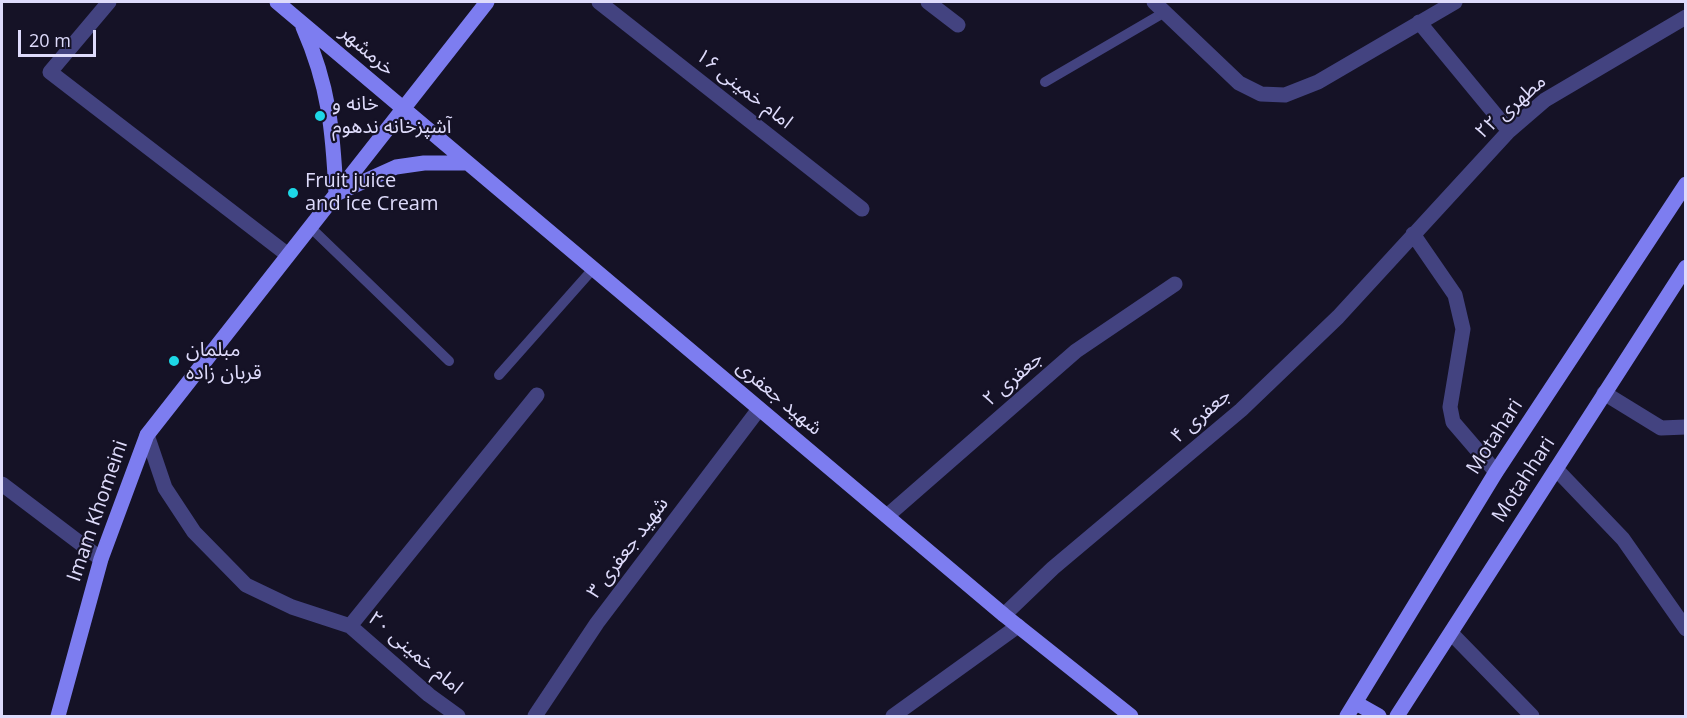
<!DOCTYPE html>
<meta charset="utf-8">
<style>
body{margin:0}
#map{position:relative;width:1687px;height:718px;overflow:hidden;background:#151226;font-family:"Open Sans",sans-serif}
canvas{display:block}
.frame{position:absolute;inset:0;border:3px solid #dedbfb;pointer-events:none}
.scale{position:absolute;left:18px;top:30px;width:78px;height:27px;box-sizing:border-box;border:3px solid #dedbfb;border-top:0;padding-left:8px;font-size:18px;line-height:21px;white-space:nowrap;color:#dedbfb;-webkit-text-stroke:4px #151226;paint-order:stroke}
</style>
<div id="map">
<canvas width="1687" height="718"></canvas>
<div class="frame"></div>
<div class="scale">20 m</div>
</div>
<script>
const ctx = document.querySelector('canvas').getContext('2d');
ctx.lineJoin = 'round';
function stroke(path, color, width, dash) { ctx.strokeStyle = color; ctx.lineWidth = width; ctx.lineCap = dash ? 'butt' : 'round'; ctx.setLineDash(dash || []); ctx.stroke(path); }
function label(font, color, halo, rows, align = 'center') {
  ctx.font = font + ' "Open Sans","Noto Sans Arabic",sans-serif'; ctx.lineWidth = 4.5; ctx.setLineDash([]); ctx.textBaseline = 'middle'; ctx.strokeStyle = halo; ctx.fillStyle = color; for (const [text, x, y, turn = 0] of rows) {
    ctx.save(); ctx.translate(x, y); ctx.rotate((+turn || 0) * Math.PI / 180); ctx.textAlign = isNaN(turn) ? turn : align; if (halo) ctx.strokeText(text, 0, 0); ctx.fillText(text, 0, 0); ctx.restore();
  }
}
const lane = new Path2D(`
 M1045,82L1165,12
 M310,227L449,361
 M499,375L593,269`);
const street = new Path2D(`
 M109,2L50,72L288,255
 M599,2L862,209
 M928,2L958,25
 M1154,2L1239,83L1261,94L1285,95L1318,82L1455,2
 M1419,22L1509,131
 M1413,234L1455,295L1463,329L1450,407L1453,422L1496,472
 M1604,393L1661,428L1686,427
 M147,435L165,488L194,532L246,585L292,607L350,626L429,695L458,716
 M1556,469L1623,539L1686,629
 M2,484L101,559
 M887,516L1076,351L1175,284
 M1004,615L1053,568L1241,410L1338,317L1509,131L1545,100L1686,17
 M350,626L537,395
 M1451,633L1532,716
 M535,716L597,623L759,409
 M893,716L1018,626`);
const secondary = new Path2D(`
 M277,2L1004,615L1131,716
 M303,27C329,86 333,131 336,194L396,167L424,163H466
 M1356,703L1379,716
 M58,716L101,559L147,435L487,2
 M1347,716L1496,472L1686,184
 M1397,716L1686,267`);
const markers = [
 [320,116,6,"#1dd7e6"],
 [293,193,6,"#1dd7e6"],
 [174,361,6,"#1dd7e6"]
];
const streetNames = [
 ["خرمشهر",367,51,41],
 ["امام خمینی ۱۶",744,89,38],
 ["مطهری ۲۲",1511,107,-41],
 ["جعفری ۲",1013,379,-41],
 ["شهید جعفری",779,398,40],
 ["جعفری ۴",1201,416,-41],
 ["Motahari",1495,437,-57],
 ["Motahhari",1524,480,-57],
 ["Imam Khomeini",98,511,-71],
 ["شهید جعفری ۳",628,548,-53],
 ["امام خمینی ۲۰",415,653,40]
];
const poiNames = [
 ["خانه و",332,104],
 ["آشپزخانه ندهوم",332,127],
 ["Fruit juice",305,181],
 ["and ice Cream",305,204],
 ["مبلمان",186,350],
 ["قربان زاده",186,373]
];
stroke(lane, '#434380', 10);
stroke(street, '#434380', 15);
stroke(secondary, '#7d7df0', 15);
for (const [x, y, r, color] of markers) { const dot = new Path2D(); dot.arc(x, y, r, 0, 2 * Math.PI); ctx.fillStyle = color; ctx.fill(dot); stroke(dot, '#151226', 2); }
label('20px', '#dedbfb', '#151226', streetNames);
label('20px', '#dedbfb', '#151226', poiNames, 'left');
</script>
